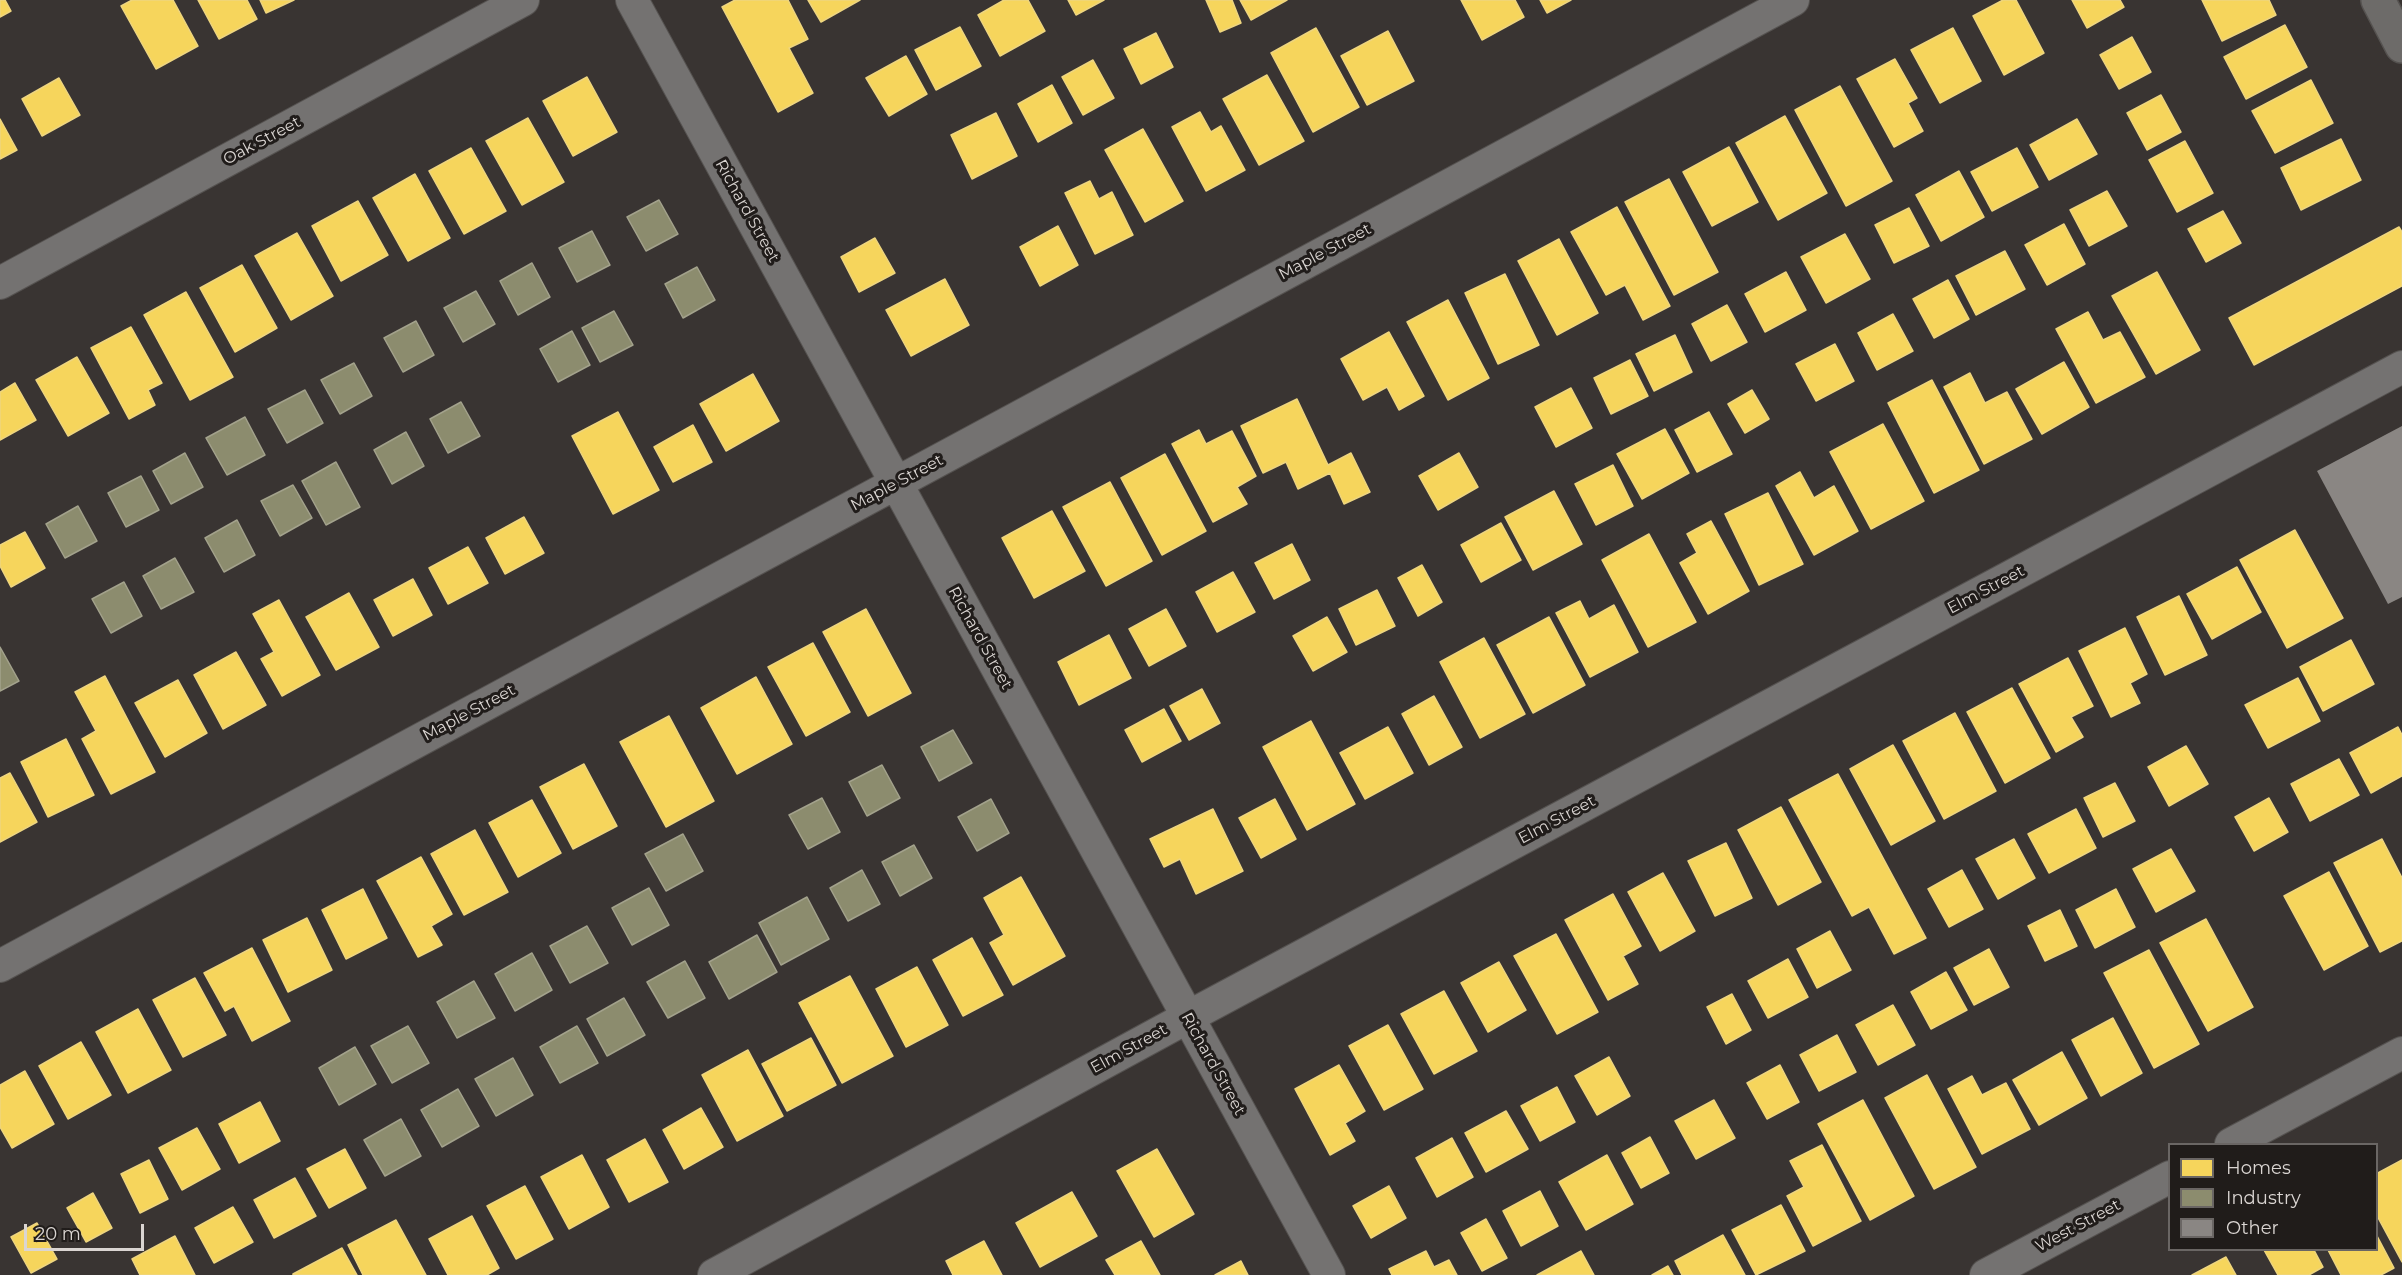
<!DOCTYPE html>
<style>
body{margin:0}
#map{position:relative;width:2402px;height:1275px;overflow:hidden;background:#393432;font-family:Montserrat,sans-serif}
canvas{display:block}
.legend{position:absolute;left:2168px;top:1143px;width:210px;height:108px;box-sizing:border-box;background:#201c1a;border:2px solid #6a6664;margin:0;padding:8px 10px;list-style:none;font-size:18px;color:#dad5d2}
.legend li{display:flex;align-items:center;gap:12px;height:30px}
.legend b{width:30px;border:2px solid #6a6664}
.scale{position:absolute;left:24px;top:1224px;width:120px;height:27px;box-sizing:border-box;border:3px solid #dad5d2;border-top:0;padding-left:8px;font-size:18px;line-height:21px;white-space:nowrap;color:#dad5d2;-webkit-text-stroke:4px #201c1a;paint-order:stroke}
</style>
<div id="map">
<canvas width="2402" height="1275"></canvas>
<ul class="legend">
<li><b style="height:16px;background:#f6d55c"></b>Homes</li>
<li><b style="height:16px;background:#8c8c6e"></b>Industry</li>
<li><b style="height:16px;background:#8a8683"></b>Other</li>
</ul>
<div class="scale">20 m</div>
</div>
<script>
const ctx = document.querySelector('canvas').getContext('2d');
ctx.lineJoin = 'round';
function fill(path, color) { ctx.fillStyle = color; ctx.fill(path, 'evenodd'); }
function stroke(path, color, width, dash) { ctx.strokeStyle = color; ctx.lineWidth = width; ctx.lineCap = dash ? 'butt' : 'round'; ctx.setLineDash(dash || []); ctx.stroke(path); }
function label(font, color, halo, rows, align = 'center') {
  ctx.font = font + ' Montserrat,sans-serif'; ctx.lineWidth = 6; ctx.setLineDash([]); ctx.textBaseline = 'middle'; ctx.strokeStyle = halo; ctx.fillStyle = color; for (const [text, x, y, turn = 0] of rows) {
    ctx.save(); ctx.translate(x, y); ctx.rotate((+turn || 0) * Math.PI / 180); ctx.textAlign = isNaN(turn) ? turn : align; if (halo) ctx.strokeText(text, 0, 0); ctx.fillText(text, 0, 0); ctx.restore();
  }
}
const homes = new Path2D(`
 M0,0H5L11,11L0,17Z
 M132,0H173L198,46L156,69L121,6Z
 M198,0H247L257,19L219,39Z
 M260,0H294L266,13Z
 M735,0H788L808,39L789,48L813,93L778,112L722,7Z
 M808,0H860L821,22Z
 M1004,0H1028L1045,31L1000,56L978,15Z
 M1068,0H1104L1076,15Z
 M1206,0H1232L1241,23L1220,32Z
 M1240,0H1287L1251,20Z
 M1461,0H1515L1524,17L1482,40Z
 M1540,0H1571L1547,13Z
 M2003,0H2016L2044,53L2004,75L1973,16Z
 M2072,0H2120L2124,7L2087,28Z
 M2202,0H2269L2276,15L2222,41Z
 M2285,25L2307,67L2246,99L2224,57Z
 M960,27L981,66L936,90L915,50Z
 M1316,28L1359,107L1313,132L1271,53Z
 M1953,28L1981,81L1940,103L1911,50Z
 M1388,31L1414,81L1367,105L1341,56Z
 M1156,33L1173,67L1141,84L1124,49Z
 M2132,37L2151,72L2119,89L2100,55Z
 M906,56L927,94L889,116L866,78Z
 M1895,59L1917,98L1908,103L1923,131L1894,147L1857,79Z
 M1093,60L1114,98L1083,115L1062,77Z
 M1267,75L1304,141L1259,165L1223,99Z
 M587,77L617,132L573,156L543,101Z
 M59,78L80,115L42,136L22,99Z
 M2311,80L2333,123L2275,153L2252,111Z
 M1052,85L1072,123L1038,142L1018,104Z
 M1840,86L1892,181L1846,206L1795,110Z
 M2161,95L2181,132L2147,150L2127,113Z
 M1200,112L1211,132L1221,126L1245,170L1206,191L1172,127Z
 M996,113L1017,156L972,179L951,135Z
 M1785,116L1827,193L1778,220L1736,143Z
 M528,118L564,182L522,205L486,141Z
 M0,119L17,150L0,159Z
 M2077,119L2097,154L2049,180L2030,145Z
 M1143,129L1183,201L1145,222L1105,150Z
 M2341,139L2361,180L2301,210L2281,168Z
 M2185,141L2213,193L2177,212L2149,160Z
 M1729,147L1758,202L1712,226L1683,172Z
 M471,148L506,211L464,234L429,171Z
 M2017,148L2038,187L1992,211L1971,172Z
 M1959,171L1984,217L1941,241L1916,195Z
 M415,174L450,238L408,261L373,198Z
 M1669,179L1718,272L1674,295L1625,202Z
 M1090,181L1099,199L1112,192L1133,235L1095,254L1065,193Z
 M2107,191L2127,226L2089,246L2070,210Z
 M358,201L388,255L341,281L312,226Z
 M1617,207L1670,306L1643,320L1625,285L1606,295L1571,232Z
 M1909,208L1929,246L1894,263L1875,225Z
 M2223,211L2241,243L2206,262L2188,229Z
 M2064,224L2085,264L2047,285L2025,245Z
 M1058,226L1078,265L1040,286L1020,247Z
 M2399,227L2402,232V286L2254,365L2229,318Z
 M297,233L333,296L291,320L255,256Z
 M1845,234L1870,279L1826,303L1801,257Z
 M875,238L895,273L859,292L841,257Z
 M1559,239L1598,313L1557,335L1518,261Z
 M2005,251L2025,289L1976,315L1956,276Z
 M242,265L277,328L235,352L200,288Z
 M1786,272L1806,310L1765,332L1745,294Z
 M2157,272L2200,350L2156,374L2112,296Z
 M1505,274L1539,345L1498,364L1465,293Z
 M945,279L969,325L911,356L886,310Z
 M1948,280L1969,319L1934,338L1913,299Z
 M186,292L233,377L190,400L144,315Z
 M1448,300L1489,378L1448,400L1407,322Z
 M1727,305L1747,342L1711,361L1692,324Z
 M2088,312L2103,340L2120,332L2145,377L2096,403L2056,329Z
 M1893,314L1913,351L1877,370L1858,333Z
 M131,327L162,383L148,390L155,405L129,419L91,348Z
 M1389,332L1424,396L1399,410L1387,387L1363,400L1341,359Z
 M1675,335L1692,372L1654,391L1636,354Z
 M1835,344L1854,381L1816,401L1796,364Z
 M77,357L109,413L68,436L36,380Z
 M1630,360L1648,396L1611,414L1594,378Z
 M2064,362L2089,407L2042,434L2016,389Z
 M1970,373L1985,403L2007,392L2032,439L1984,464L1944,387Z
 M753,374L779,421L726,451L700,404Z
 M1932,380L1979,470L1934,493L1888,403Z
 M15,383L36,420L0,440V392Z
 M1571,388L1592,428L1556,447L1535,407Z
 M1752,390L1769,419L1745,433L1728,404Z
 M1297,399L1328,465L1351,453L1370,492L1344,504L1330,473L1298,489L1286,462L1263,473L1241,426Z
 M618,412L659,490L613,514L572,436Z
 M1709,412L1732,454L1697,472L1675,430Z
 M1883,424L1924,501L1871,529L1830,452Z
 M693,425L712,462L673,482L654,447Z
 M1665,429L1689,473L1642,499L1617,454Z
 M1199,430L1206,444L1232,431L1256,476L1237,487L1247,504L1213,522L1172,444Z
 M1459,453L1478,487L1438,510L1419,476Z
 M1165,454L1206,531L1162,555L1121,478Z
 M1613,465L1633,506L1596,525L1575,484Z
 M1800,472L1814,498L1834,486L1858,531L1814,555L1776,486Z
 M1110,482L1152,561L1106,586L1063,507Z
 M1554,491L1582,544L1533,570L1505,517Z
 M1768,493L1803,564L1759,585L1725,514Z
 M1052,511L1085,571L1034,598L1002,538Z
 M524,517L544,553L505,574L486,538Z
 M1711,521L1749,591L1708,614L1680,563L1697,553L1687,534Z
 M1501,523L1521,560L1481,582L1461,545Z
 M2295,530L2343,618L2287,648L2240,560Z
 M25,532L45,568L11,587L0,566V545Z
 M1649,534L1696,622L1648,647L1602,560Z
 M1292,544L1310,580L1274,599L1255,563Z
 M468,547L488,583L448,604L429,568Z
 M1422,565L1442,602L1418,616L1398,578Z
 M2237,567L2261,612L2212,639L2187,594Z
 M1233,572L1255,612L1217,632L1196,592Z
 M413,579L432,615L393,636L374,600Z
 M1377,590L1395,626L1356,645L1339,609Z
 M349,593L379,647L336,670L306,617Z
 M2179,596L2207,655L2165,675L2137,617Z
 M279,600L320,675L282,696L261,659L274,652L253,614Z
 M1580,601L1589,619L1614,605L1638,652L1590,677L1556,613Z
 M866,609L911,693L868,716L823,632Z
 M1166,609L1186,646L1149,666L1129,629Z
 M1327,617L1347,652L1313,671L1293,636Z
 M1549,617L1585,685L1533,713L1497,645Z
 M2125,628L2147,674L2130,683L2140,703L2111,717L2079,651Z
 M1109,635L1131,678L1079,705L1058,662Z
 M1484,638L1525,714L1480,738L1440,662Z
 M2351,640L2374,684L2323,711L2300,667Z
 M813,643L850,712L806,736L768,667Z
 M236,652L266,705L223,729L194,675Z
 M2068,658L2093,706L2071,717L2083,737L2056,752L2019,684Z
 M105,676L155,772L111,794L82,739L96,731L75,692Z
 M756,677L792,744L737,774L701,708Z
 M2298,678L2320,721L2268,748L2245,705Z
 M178,680L207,733L165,757L135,703Z
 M2012,688L2050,758L2005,783L1967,712Z
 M1202,689L1220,723L1189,740L1170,706Z
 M1434,696L1462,747L1429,765L1402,714Z
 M1164,709L1181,741L1142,762L1125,730Z
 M1955,713L1996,791L1944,819L1903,741Z
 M669,716L714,801L666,827L620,742Z
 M1311,721L1355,804L1307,830L1263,747Z
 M1388,727L1413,773L1365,799L1340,753Z
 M2398,727L2402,735V776L2371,793L2350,753Z
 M66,739L94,795L48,817L21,762Z
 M1893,745L1935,821L1891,845L1850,769Z
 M2186,746L2208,784L2169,806L2148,767Z
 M2339,759L2359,795L2310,821L2291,784Z
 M584,764L617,826L573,849L540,787Z
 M10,773L37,822L0,842V778Z
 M1838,774L1926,938L1894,954L1869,907L1852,916L1789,800Z
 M2115,783L2135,821L2103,837L2084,798Z
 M2269,798L2288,832L2254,851L2235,817Z
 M1275,799L1296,839L1261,858L1239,818Z
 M532,800L561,853L518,877L489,823Z
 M1781,807L1821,882L1778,905L1738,830Z
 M1213,809L1243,871L1196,894L1180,859L1164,867L1150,839Z
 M2076,809L2096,848L2049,873L2028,834Z
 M475,830L508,892L464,915L431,854Z
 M2014,839L2035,878L1998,899L1976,859Z
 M2382,839L2402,878V941L2380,952L2334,863Z
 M1726,843L1752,898L1715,916L1688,861Z
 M2171,849L2195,891L2156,912L2133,869Z
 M421,857L452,914L431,926L442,945L418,957L377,881Z
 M1962,870L1983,909L1949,927L1928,889Z
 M2329,872L2368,946L2324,970L2284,896Z
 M1663,873L1695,931L1660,951L1628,892Z
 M1021,877L1065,956L1013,985L990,943L1004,935L984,898Z
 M363,889L387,938L346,959L322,910Z
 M2116,889L2135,927L2095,948L2076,910Z
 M1613,894L1641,946L1623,956L1638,984L1608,1000L1565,920Z
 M2060,910L2077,946L2045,961L2028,926Z
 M307,918L332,970L288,992L263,940Z
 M2206,919L2253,1007L2208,1031L2160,943Z
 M1830,931L1851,970L1817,988L1797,949Z
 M1556,934L1598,1012L1557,1034L1514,956Z
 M972,938L1003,995L963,1016L933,960Z
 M252,948L290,1021L252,1041L234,1006L225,1011L204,973Z
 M1989,949L2009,987L1974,1005L1954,968Z
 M2149,950L2199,1044L2154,1068L2104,973Z
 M1788,959L1808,997L1768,1018L1748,981Z
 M1499,962L1526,1010L1488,1032L1461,983Z
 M917,967L948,1025L906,1047L876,989Z
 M1946,972L1967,1010L1931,1029L1911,992Z
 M850,976L893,1056L842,1083L799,1003Z
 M195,978L226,1035L183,1057L153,1000Z
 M1444,991L1477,1051L1434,1074L1401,1014Z
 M1732,994L1751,1030L1726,1044L1707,1007Z
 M1893,1005L1915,1045L1878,1065L1856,1025Z
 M138,1009L171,1070L128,1093L96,1032Z
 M2113,1018L2142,1073L2101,1096L2072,1040Z
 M1388,1025L1423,1089L1384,1110L1349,1046Z
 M1837,1035L1856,1072L1819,1091L1800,1055Z
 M811,1038L836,1085L787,1111L762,1064Z
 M81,1042L111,1095L68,1119L39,1066Z
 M748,1050L783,1116L737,1141L702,1075Z
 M2062,1052L2087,1098L2039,1125L2013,1080Z
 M1609,1057L1630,1096L1597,1115L1575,1076Z
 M1339,1065L1365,1111L1345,1123L1355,1141L1330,1155L1295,1089Z
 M1780,1065L1799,1102L1767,1119L1747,1083Z
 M25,1071L54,1124L12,1148L0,1127V1085Z
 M1927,1075L1976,1167L1934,1189L1885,1098Z
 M1972,1076L1982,1095L2006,1083L2030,1129L1982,1154L1948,1089Z
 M1557,1087L1575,1122L1540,1141L1521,1106Z
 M1714,1100L1735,1138L1696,1159L1675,1121Z
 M1863,1100L1914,1196L1870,1220L1818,1124Z
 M260,1102L280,1141L239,1163L219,1124Z
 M701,1108L723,1147L684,1169L663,1130Z
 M1506,1111L1528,1149L1486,1172L1465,1133Z
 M197,1128L220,1169L182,1190L159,1148Z
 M1650,1137L1669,1173L1641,1188L1622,1153Z
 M1452,1138L1473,1177L1437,1197L1416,1158Z
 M645,1139L668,1182L629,1202L607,1160Z
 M1822,1145L1861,1221L1813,1246L1787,1196L1804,1187L1790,1161Z
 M345,1149L366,1188L329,1208L307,1169Z
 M1157,1149L1194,1214L1154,1237L1117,1171Z
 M582,1155L609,1207L569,1229L541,1177Z
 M1607,1155L1633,1204L1586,1230L1559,1182Z
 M149,1160L168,1199L140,1213L121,1174Z
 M2402,1160V1262L2376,1214V1174Z
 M295,1178L316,1216L274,1238L254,1200Z
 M525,1186L553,1239L516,1259L487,1206Z
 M1389,1186L1406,1218L1371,1238L1353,1206Z
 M1540,1191L1558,1226L1521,1246L1503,1211Z
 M1072,1192L1097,1236L1040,1267L1016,1223Z
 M93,1193L112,1228L86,1242L67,1208Z
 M1781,1205L1805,1251L1756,1275L1732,1230Z
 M233,1207L253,1242L214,1263L195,1228Z
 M472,1216L499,1268L487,1275H448L429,1239Z
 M1486,1219L1507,1258L1482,1271L1461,1233Z
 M396,1220L426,1275H363L348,1245Z
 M37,1223L57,1259L31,1273L11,1237Z
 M2376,1234L2394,1268L2381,1275H2341L2328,1250H2376Z
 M1723,1235L1745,1275H1682L1675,1261Z
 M175,1236L195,1275H140L132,1259Z
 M984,1241L1002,1275H953L946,1261Z
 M1141,1241L1160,1275H1115L1106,1260Z
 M342,1248L357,1275H293V1274Z
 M2264,1250H2314L2323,1267L2309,1275H2278Z
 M1426,1251L1434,1267L1449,1260L1457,1275H1392L1389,1269Z
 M1581,1251L1594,1275H1537Z
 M2226,1257L2236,1275H2192Z
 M1241,1261L1248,1275H1215Z
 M1668,1266L1673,1275H1652Z`);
const industry = new Path2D(`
 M659,200L678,234L646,251L627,217Z
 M592,231L610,265L577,282L559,248Z
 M532,263L550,297L518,315L500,281Z
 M697,267L715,300L683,318L665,284Z
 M476,291L495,324L463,342L444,308Z
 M614,311L633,345L600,362L582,328Z
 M416,321L434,355L403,372L384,338Z
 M572,331L590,365L558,382L540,349Z
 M354,363L372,396L340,414L321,380Z
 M305,390L323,423L287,443L268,409Z
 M461,402L480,436L448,453L430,419Z
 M245,417L265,455L227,475L206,438Z
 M406,432L424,466L392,484L374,450Z
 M185,453L203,487L171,504L153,471Z
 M336,462L360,507L326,525L302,481Z
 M141,476L159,510L126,527L108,493Z
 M293,485L312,518L280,536L261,501Z
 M78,506L97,541L65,558L46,524Z
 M237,520L255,555L224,572L205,538Z
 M175,558L194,592L161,609L143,576Z
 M124,582L142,616L111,633L92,599Z
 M0,647L19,681L0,691Z
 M953,730L972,763L939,781L921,747Z
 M882,765L900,798L867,816L849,782Z
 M822,798L840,832L808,849L789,815Z
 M991,799L1009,833L977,851L958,817Z
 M683,834L703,871L666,891L645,854Z
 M914,845L932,878L900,896L882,862Z
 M862,870L880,904L848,921L830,888Z
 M649,888L669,925L632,945L612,908Z
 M807,897L829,939L781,965L759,923Z
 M587,926L608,963L570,983L550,946Z
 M757,935L777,972L729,999L709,962Z
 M532,953L552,990L515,1011L495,974Z
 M685,961L705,998L668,1018L647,982Z
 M474,981L495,1018L457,1038L437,1002Z
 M624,998L645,1035L607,1056L587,1019Z
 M408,1026L429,1063L392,1083L371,1046Z
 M577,1026L598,1063L560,1083L540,1047Z
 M355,1047L376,1084L339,1105L319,1068Z
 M513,1058L533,1095L496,1116L475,1079Z
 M458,1089L479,1126L442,1147L421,1110Z
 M401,1119L421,1156L385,1176L364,1140Z`);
const building = new Path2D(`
 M2402,426V597L2388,604L2317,471Z`);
const street = new Path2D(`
 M632,0L1329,1275
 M0,283L523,0
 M0,966L1793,0
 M2231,1144L2402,1053
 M714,1275L1188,1017L2402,367
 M1986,1275L2170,1177`);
const secondary = new Path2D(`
 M2378,0L2402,46`);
const streetNames = [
 ["Oak Street",262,141,-28],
 ["Richard Street",747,211,61],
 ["Maple Street",1325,252,-28],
 ["Maple Street",897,483,-28],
 ["Elm Street",1986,590,-28],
 ["Richard Street",980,638,61],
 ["Maple Street",469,713,-28],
 ["Elm Street",1557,820,-28],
 ["Elm Street",1129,1049,-29],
 ["Richard Street",1213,1064,61],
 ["West Street",2078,1226,-28]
];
fill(homes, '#f6d55c');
stroke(homes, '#eed57f', 1.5);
fill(industry, '#8c8c6e');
stroke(industry, '#a3a28c', 1.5);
fill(building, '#8a8683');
stroke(street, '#555250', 34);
stroke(secondary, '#555250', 36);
stroke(street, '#747271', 32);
stroke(secondary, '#6d6b69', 33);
label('16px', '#dad5d2', '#201c1a', streetNames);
</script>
